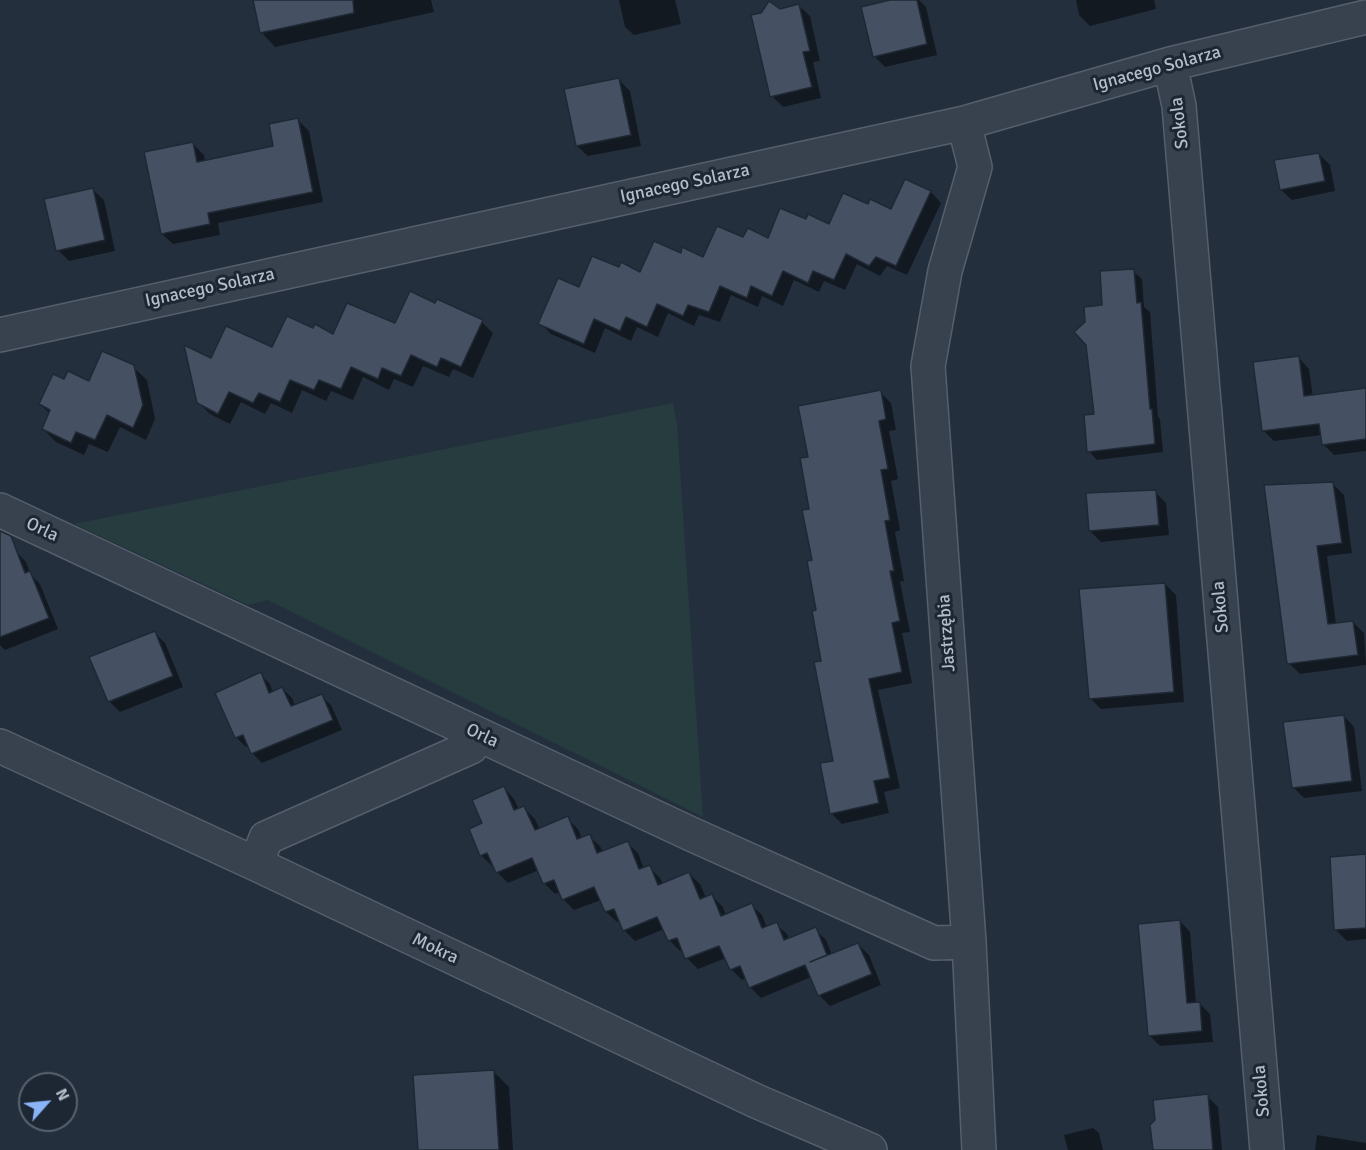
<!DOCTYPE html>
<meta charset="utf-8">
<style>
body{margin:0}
#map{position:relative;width:1366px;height:1150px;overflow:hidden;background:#242f3e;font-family:Signika,sans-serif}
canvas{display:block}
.north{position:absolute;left:18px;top:1072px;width:60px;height:60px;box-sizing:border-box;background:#1d2633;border:2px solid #59626f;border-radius:50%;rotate:63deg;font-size:16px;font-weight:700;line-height:24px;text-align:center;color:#b4bcc9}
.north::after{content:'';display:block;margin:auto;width:21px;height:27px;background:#8ab4f8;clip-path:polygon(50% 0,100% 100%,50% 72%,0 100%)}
</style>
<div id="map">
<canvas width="1366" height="1150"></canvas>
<div class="north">N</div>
</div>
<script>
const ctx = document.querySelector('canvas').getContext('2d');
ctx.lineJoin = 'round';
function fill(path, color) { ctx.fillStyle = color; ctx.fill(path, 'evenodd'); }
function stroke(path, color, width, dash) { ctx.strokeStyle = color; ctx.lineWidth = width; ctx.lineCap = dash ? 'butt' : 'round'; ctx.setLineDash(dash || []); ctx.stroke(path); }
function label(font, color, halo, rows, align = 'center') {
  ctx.font = font + ' Signika,sans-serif'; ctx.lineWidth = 6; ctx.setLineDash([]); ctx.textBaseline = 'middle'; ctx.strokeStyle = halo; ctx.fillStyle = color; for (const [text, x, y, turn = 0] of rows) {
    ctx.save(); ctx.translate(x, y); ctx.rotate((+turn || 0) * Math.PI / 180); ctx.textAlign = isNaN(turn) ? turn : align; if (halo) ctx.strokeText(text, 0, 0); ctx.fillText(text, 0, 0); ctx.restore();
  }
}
const green = new Path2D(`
 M673,403L677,424L703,817L268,600L248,605L74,524Z`);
const shadow = new Path2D(`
 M255,0H431L434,12L275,47L262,33Z
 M619,0H675L681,24L634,35L625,27Z
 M897,0H919L926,7L937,55L885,67L874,56Z
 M1076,0H1154L1156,9L1090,26L1079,15Z
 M799,6L810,16L820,61L813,62L821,98L783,107L772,96L780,10Z
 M619,80L630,91L641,146L588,156L577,146Z
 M298,120L309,131L323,202L218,223L220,235L173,244L162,234L193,144L204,155L205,162L275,147Z
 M1319,154L1330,165L1335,191L1292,200L1281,190Z
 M905,181L931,192L941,203L907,275L887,266L880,276L857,264L845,290L824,281L819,292L794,280L783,306L762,296L758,307L731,295L720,322L699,315L694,326L668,313L658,337L637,327L631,341L605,328L595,353L551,334L540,323L580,289L620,269L641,274L682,255L704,259L744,239L769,240L807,221L829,226L868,206L892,211Z
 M93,190L104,200L115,251L69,261L58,250Z
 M1133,271L1142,279L1144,307L1150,312L1158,417L1160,419L1163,452L1097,460L1089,451L1096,415L1104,307Z
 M482,322L493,333L473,378L453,369L449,377L423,366L413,387L394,379L389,390L363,377L353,400L331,391L326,401L302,390L292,413L271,403L265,414L241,402L230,424L210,414L198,402L212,360L273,349L314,330L333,336L396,325Z
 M1299,358L1309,369L1313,397L1366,390V451L1334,455L1324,445L1322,435L1274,441L1263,430Z
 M133,367L147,380L155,419L146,440L120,427L108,452L89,444L84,455L56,442L43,429L50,414L40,404L65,381L90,383Z
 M880,392L891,403L896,430L889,431L898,479L891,481L900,530L895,532L904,581L900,582L910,632L902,633L912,683L878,690L900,788L884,792L889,813L842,824L831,813L835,762L814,561L809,458Z
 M1333,484L1344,495L1352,553L1327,556L1336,624L1353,622L1364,633L1366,665L1300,674L1289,663L1266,487Z
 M1155,492L1166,503L1169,535L1101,542L1090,531Z
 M16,551L26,562L31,575L40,584L58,629L5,650L0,645V558Z
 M1165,584L1176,595L1184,702L1101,709L1090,698Z
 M154,632L165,643L183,687L120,712L109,701Z
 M260,674L270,684L273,693L282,688L292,698L295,706L321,696L331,705L342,730L262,763L253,754L249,746L246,747L236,737Z
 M1344,716L1354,727L1362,791L1304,798L1293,787Z
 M504,788L514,799L519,810L524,808L535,819L540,830L567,818L578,829L582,839L589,836L600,846L603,853L627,843L638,853L644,869L649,867L660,878L663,884L689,874L700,884L706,898L712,896L722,906L726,915L751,905L762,915L767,928L776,924L787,934L789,939L815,929L826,940L832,955L858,944L869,955L881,985L830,1006L819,995L811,977L761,998L750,987L746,978L742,980L731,969L726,958L698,969L687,958L683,950L680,951L669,940L664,929L635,941L624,930L620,921L617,922L606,912L601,900L574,910L563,899L560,892L555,894L544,883L539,870L508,883L497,872L494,865L492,866L481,855L484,824Z
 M1366,856V939L1347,941L1336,930Z
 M1180,921L1190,932L1196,1004L1199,1003L1210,1014L1213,1042L1160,1046L1149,1035Z
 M493,1071L509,1087L513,1150H419Z
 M1207,1096L1218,1107L1222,1150H1157Z
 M1093,1128L1099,1133L1103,1150H1068L1064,1135Z
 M1317,1135L1366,1143V1150H1315Z`);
const building = new Path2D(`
 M253,0H353L354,13L260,33Z
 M890,0H917L927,44L873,57L861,7Z
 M769,1L780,9L799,4L810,51L803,52L812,87L770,97L751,15L761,13Z
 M619,78L631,135L576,146L564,89Z
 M298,118L313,192L208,213L210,224L161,234L144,152L193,142L197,162L273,146L269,124Z
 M1319,153L1325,181L1280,190L1274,160Z
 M905,179L931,191L896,266L876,257L869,266L846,254L834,280L813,271L808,283L783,271L772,296L751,286L747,298L720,286L709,312L688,305L683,316L657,304L647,327L626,317L620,331L594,319L584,344L538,324L558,278L579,287L592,256L619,267L621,262L640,272L654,241L681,253L682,247L703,257L717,226L743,237L748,228L768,238L780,208L806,219L808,214L829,224L843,193L868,204L870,199L891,209Z
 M93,188L105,240L56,251L44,199Z
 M1134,269L1137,303L1141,302L1150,409H1152L1155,444L1087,452L1084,415L1094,414L1086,345L1074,332L1085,322L1084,307L1102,305L1100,271Z
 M410,291L435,303L437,299L483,320L461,367L441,358L437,367L411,355L401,376L382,368L378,379L351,367L341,389L319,380L314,390L290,380L280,402L259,393L253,403L229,392L218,414L197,403L184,345L211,358L226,326L272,347L287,316L313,328L315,324L333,334L347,303L395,323Z
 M102,351L134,365L143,405L133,428L107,415L95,440L76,432L71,443L42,429L50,410L39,404L53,374L64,379L68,371L89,381Z
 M1299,356L1304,396L1366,388V439L1322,445L1319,424L1262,431L1253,362Z
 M881,390L886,419L879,421L888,469L881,470L890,520L885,521L894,571H890L900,621L892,623L902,672L869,679L890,778L874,781L879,803L830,814L820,763L833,761L814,662L821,661L812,611L816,610L807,561L812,560L802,510L809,509L800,458L808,457L798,406Z
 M1333,482L1342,543L1317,546L1328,624L1353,621L1358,655L1287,664L1264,485Z
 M1156,490L1159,525L1089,531L1086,493Z
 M0,531L11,536L25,573L30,571L49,618L0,637Z
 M1165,583L1174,692L1089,699L1079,589Z
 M155,631L173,676L108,702L89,657Z
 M261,672L269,693L282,687L291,706L322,694L333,720L251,754L243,735L235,738L215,693Z
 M1344,715L1352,781L1292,788L1283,722Z
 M504,786L514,810L524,806L535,830L568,816L577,839L590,834L597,853L628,841L639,869L650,865L658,885L689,872L700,899L712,894L721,916L752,903L762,928L777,922L784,940L816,927L827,955L810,962L858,943L872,974L818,996L805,965L749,988L740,966L730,970L719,946L685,959L677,938L668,941L657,917L623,931L614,909L605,912L594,887L562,900L554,880L543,884L532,858L496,873L487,853L480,856L469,829L482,823L472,800Z
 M1366,854V928L1334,930L1330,857Z
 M1180,920L1187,1003L1200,1002L1202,1031L1148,1036L1138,924Z
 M494,1070L499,1150H418L413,1075Z
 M1208,1094L1213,1150H1153L1150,1125L1155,1120L1153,1100Z`);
const minor = new Path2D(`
 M1170,64L1179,106L1267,1150
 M964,123L975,167L945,271L928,366L969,942L979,1150
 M0,335L964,123L1170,64L1366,17
 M0,510L691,834L934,943L969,942
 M0,746L256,864L756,1101L870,1150
 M256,864L266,838L471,747L479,735`);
const streetNames = [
 ["Ignacego Solarza",1157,69,-15],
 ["Sokola",1180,123,-97],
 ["Ignacego Solarza",685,184,-12],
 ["Ignacego Solarza",210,288,-12],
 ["Orla",42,530,25],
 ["Sokola",1221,607,-95],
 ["Jastrzębia",947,633,-94],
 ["Orla",482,736,25],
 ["Mokra",435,949,25],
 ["Sokola",1262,1091,-95]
];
fill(green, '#263c3f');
fill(shadow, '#0007');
fill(building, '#455162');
stroke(building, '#1f2835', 1.5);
stroke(minor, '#565f6c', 36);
stroke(minor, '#38414e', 33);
label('18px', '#b4bcc9', '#1d2633', streetNames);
</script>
